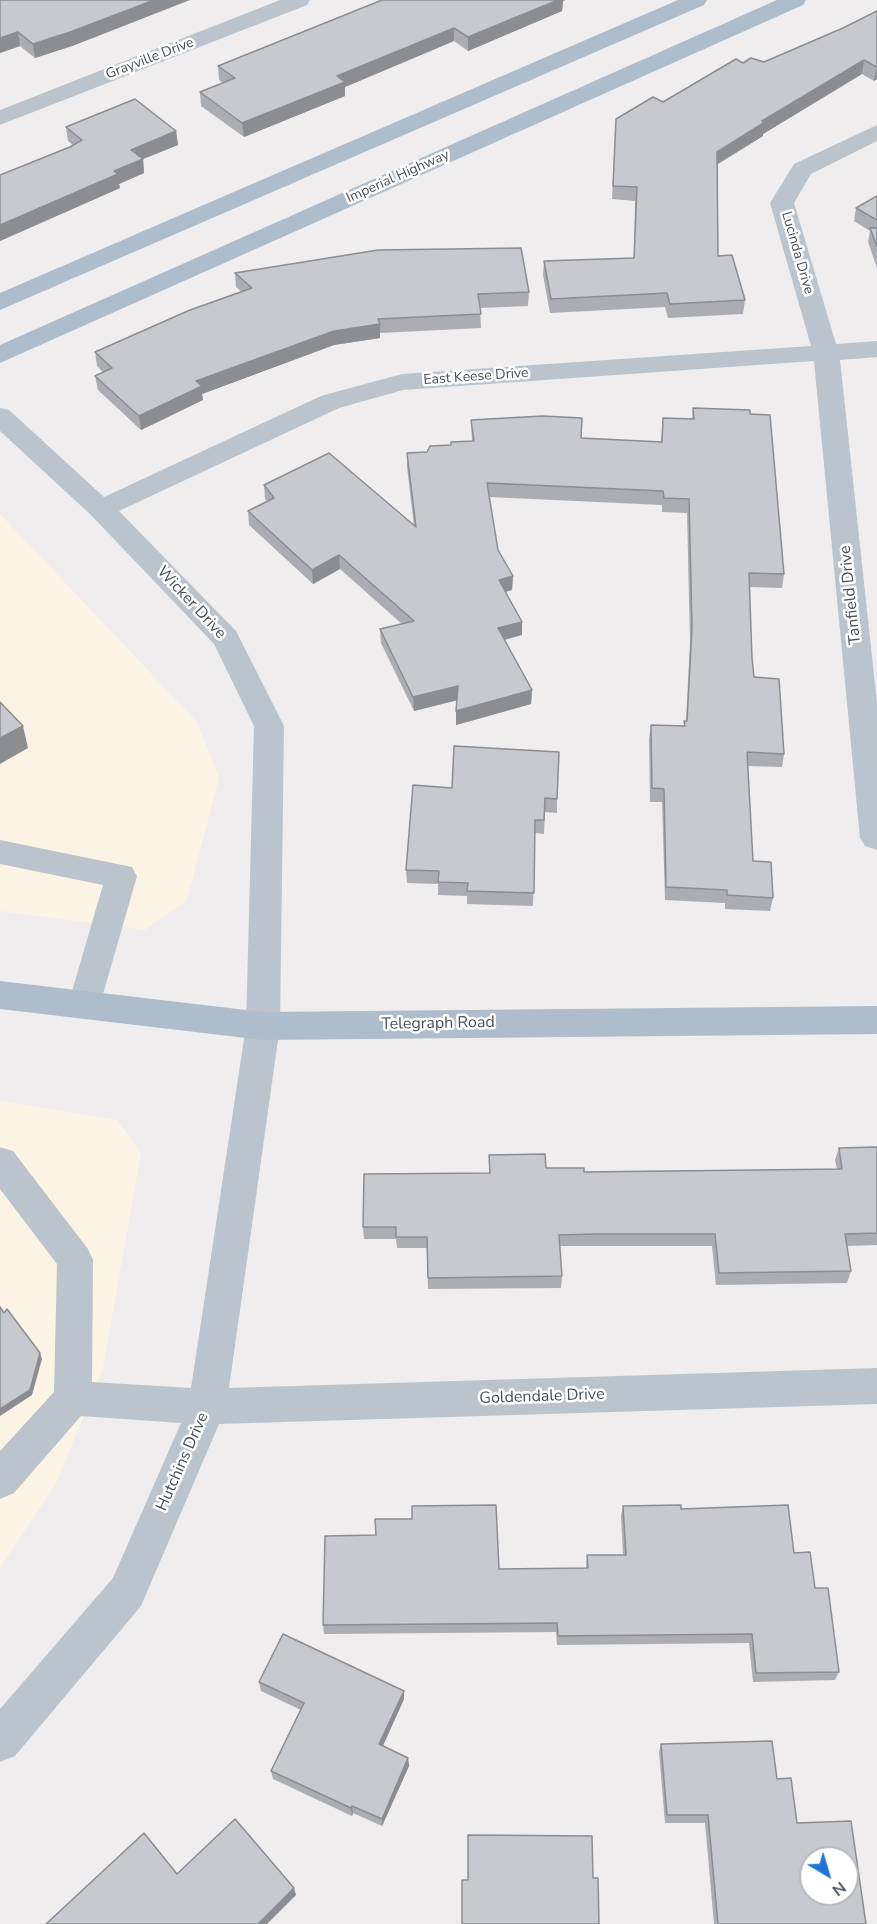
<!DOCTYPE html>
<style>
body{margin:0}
#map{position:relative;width:877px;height:1924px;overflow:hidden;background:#efeded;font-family:"Nunito Sans",sans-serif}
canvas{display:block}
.north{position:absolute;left:799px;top:1846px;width:60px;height:60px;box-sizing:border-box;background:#fff;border:2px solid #b5b9bd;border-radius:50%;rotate:142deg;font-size:16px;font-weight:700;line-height:24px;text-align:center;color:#465059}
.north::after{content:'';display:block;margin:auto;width:21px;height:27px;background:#2073d6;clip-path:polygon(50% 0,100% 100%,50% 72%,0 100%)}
</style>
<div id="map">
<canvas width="877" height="1924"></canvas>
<div class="north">N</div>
</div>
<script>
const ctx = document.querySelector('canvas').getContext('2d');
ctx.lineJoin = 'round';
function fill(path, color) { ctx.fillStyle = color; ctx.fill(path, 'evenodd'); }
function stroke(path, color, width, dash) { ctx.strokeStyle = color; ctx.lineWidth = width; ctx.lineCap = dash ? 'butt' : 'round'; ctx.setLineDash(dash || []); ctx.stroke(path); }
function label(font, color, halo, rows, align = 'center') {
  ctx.font = font + ' "Nunito Sans",sans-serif'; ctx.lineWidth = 5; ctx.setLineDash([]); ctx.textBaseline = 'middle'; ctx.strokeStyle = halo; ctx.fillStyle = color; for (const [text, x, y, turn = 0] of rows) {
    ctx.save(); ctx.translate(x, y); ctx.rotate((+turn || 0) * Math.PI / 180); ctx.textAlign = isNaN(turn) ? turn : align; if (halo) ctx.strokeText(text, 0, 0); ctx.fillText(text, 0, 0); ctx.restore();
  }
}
const commercial = new Path2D(`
 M0,514L197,722L219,778L187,900L145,930L0,911Z
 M0,1101L117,1120L141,1153L103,1368L56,1484L0,1568Z`);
const minor = new Path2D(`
 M280,0H310L307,5L0,125V110Z
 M877,125V141L811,174L794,203L836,344L877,341V357L840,360L877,703V850L865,846L860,838L814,361L403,390L339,408L119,511L236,631L284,726L280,1026L229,1388L877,1368V1404L219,1424L141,1606L15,1756L0,1762V1709L113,1578L181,1423L81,1416L14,1493L0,1499V1451L54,1392L57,1264L0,1189V1147L13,1151L88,1249L93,1260L92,1382L191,1388L246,1026L254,726L214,644L91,515L0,431V408L9,410L104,497L321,396L402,374L811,346L770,203L794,164Z
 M0,840L132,867L137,876L97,1015L85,1019L73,1015L68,1005L103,885L0,864Z`);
const major = new Path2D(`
 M678,0H707L704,5L0,310V293Z
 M777,0H806L803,5L0,363V345Z
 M0,981L263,1012L877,1006V1034L263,1040L0,1009Z`);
const wall = new Path2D(`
 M0,0L75,45L35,58L20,46L0,53Z
 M382,0H565L563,1L562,11L468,51L454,41L345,87V96L244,137L201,106L200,92L223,83L219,80L218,66Z
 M877,11V79L874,81L862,74L763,134V136L718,164V256L745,300L743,314L668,318L665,307L550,313L543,275L544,261L634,258L635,201L612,199L615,133L663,102L743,63L764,62L843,28Z
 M66,127L176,131L178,145L143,159L144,173L119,184L120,188L0,241V175L73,145L68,141Z
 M877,196V268L868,242L870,231L854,221L856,208Z
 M235,273L529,292L528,306L480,308L481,328L380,333V338L334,345L202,394L203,400L141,430L98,390L95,376L103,372L97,366L95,352L242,292L236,287Z
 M693,408L750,414L784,574L782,588L749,587L752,658L754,677L784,754L782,767L748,766L753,861L773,898L770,911L725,909V903L665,900L662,802H650L649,739L651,725L684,726V721H686L690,642L687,513L662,512V505L489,497L498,550L513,576L512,590L506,592L522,635L505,640L532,690L531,704L456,725L457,700L414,711L381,643L380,629L402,624L340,569L313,584L249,525L248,511L267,501L265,499L264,485L414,526L407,467V453L427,452L451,445L472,441L471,420L581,438L661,442L663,418L692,419Z
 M413,785L557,799V813L545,812L544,834L535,833L533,906L467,904V896L438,895V884L407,883L406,870Z
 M877,1147V1245L847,1246L851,1271L847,1283L716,1285L712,1246H560L562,1276L561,1288L428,1289L427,1248H397L396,1239H364L363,1227L489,1173V1155L546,1168L584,1172L837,1169L835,1160L839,1148Z
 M623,1506L681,1509L794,1553L815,1588L839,1672L835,1680L753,1682L749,1643L557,1645L556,1632L324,1634L323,1625L376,1535L412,1519L499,1569L586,1568L587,1555H623L621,1516Z
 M259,1682L404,1699L383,1746L408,1758L409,1766L382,1826L353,1813L352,1816L273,1779L271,1771L301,1710L261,1691Z
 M661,1744L777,1779L797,1823L866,1924H714L705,1823H665L659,1752Z`);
const shadedWall = new Path2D(`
 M154,0H190L75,45L35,58L33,44Z
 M553,0H565L563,1L562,11L468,51V37Z
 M454,28V41L345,87V96L244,137L242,123L337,76Z
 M18,32L20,46L0,53V38Z
 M864,60L862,74L763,134V136L716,165L717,152L762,121Z
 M876,67L877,79L874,81Z
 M176,131L178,145L143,159L144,173L119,184L120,188L0,241V225L114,171L131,150Z
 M380,324V338L334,345L202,394L203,400L141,430L139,416L196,381L334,331Z
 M339,555L340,569L313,584L312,570Z
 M513,576L512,590L499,593V580Z
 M522,622V635L498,641V628Z
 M458,686V700L414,711L413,697Z
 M532,690L531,704L456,725V711Z
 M23,726L28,748L0,764V738Z
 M40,1353L42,1359L32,1395L0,1416V1409Z
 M404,1691V1699L380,1752L379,1744Z
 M408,1758L409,1766L382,1826V1819Z
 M352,1806L353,1813L352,1816L351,1808Z
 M294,1888L296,1895L267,1924H258Z`);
const building = new Path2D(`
 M0,0H154L73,31L33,44L18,32L0,38Z
 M382,0H558L468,37L454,28L337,76L345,82L242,123L200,92L235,78L218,66Z
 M877,11V67L864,60L762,121L765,122L717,152L718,256L732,255L745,300L670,304L667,293L551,299L544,261L634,258L637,187L613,186L616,119L653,97L663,102L736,59L743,63L751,58L764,62L843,28Z
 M135,99L176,131L131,150L143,159L114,171L118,174L0,225V175L70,147L82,140L66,127Z
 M877,196V220L856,208Z
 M870,228H877V247Z
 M521,248L529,292L478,294L481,314L378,319L380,324L334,331L196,381L202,386L139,416L95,376L112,368L95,352L190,310L252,288L235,273L378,250Z
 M693,408L750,410V414L770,415L784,574L749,573L752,658L754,677L779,679L784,754L747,752L753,861L771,862L773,898L727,895V890L666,887L664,789L652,788L651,725L685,726L684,721H687L692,628L689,499L664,498L663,491L487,483L498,550L513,576L499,580L522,622L498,628L532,690L456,711L458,686L413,697L380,629L414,621L339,555L312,570L248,511L274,498L264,485L329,453L416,527L407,453L427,452L430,446L451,445V442L474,441L471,420L542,416L582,418L581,438L662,442L663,418L694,419Z
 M0,702L23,726L0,738Z
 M454,746L559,752L557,799L545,798L544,820H535L534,893L467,891L468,883L438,882L439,871L406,870L413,785L452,788Z
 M877,1147V1233L845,1234L851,1271L719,1273L715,1234H595L559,1235L562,1276L428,1278L427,1237H396V1227H363L364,1174L490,1173L489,1155L545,1154L546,1168H584V1172L842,1169L839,1148Z
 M0,1307L4,1313L7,1309L40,1353L30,1390L0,1409Z
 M496,1505L499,1569L588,1568L587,1555H626L623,1506L681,1505V1509L788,1505L794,1553L810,1552L815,1588H828L839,1672L756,1673L752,1634L558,1636L557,1623L323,1625L325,1536L376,1535L375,1519H412V1506Z
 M283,1634L404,1691L379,1744L408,1758L382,1819L352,1806L351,1808L271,1771L304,1703L259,1682Z
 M772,1741L777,1779L791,1778L797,1823L851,1821L866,1924H718L708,1815H667L661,1744ZM811,1858H847V1894H811Z
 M235,1819L294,1888L258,1924H46L144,1833L177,1874Z
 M468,1835L592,1836L593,1878H598L599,1924H462V1880H468Z`);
const farStreetnames = [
 ["Grayville Drive",150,59,-21],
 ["Imperial Highway",398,177,-24],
 ["Lucinda Drive",797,253,74],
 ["East Keese Drive",476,377,-4]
];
const streetNames = [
 ["Tanfield Drive",851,595,-96],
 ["Wicker Drive",191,603,47],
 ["Telegraph Road",438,1024,-1],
 ["Goldendale Drive",542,1397,-2],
 ["Hutchins Drive",183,1462,-66]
];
fill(commercial, '#fbf4e5');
fill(minor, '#bbc4cc');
fill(major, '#adbdcb');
fill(wall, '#abadb2');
fill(shadedWall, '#8b8d91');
fill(building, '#c7c9cf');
stroke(building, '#8b8d91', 1.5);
label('14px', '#465059', '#fff', farStreetnames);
label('16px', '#465059', '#fff', streetNames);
</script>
